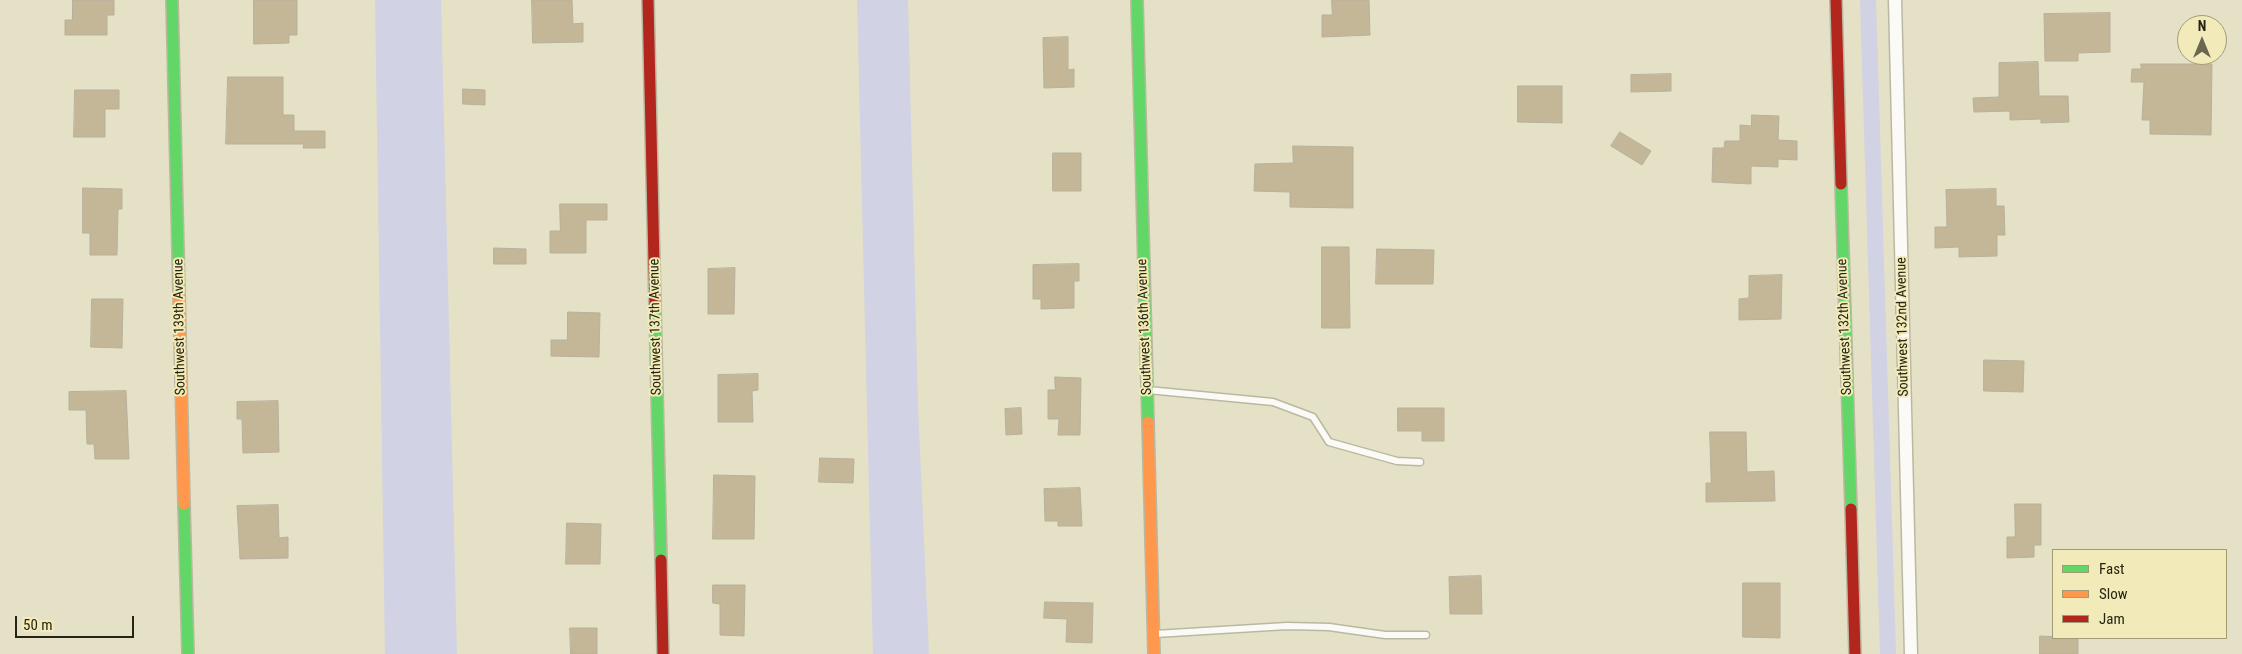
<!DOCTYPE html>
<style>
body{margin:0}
#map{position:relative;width:2242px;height:654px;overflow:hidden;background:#e5e1c6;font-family:"Roboto Condensed",sans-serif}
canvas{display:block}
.legend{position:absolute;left:2052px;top:549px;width:175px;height:90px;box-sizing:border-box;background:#f2ebb9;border:1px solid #a19b76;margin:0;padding:6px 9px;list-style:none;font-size:15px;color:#272411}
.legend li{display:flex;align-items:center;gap:10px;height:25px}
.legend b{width:25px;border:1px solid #a19b76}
.north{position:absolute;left:2177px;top:15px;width:50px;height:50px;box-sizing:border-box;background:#f2ebb9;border:1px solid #a19b76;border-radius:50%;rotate:0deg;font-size:14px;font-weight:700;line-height:20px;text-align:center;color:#272411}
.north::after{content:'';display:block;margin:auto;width:18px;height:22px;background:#6a6650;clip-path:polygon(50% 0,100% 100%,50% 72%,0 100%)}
.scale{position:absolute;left:15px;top:616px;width:119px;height:22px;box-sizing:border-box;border:2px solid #272411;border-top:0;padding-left:6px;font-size:15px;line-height:18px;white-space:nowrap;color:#272411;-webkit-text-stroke:4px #f2ebb9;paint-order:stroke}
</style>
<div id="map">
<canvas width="2242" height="654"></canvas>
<ul class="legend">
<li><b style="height:6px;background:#63d668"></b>Fast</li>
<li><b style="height:6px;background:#ff974d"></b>Slow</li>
<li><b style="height:6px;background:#b3261e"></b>Jam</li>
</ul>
<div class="north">N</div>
<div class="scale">50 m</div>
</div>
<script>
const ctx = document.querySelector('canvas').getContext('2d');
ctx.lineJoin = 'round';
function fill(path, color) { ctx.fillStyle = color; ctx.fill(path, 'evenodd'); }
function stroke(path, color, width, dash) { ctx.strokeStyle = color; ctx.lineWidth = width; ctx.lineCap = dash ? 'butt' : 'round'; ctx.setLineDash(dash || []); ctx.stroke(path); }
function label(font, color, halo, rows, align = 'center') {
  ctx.font = font + ' "Roboto Condensed",sans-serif'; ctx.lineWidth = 4; ctx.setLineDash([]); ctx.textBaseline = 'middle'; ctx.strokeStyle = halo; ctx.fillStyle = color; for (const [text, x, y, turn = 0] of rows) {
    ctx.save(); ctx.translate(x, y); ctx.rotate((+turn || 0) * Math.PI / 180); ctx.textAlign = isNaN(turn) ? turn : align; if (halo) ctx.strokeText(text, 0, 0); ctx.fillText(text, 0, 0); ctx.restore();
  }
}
const water = new Path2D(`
 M375,0H441L457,654H385Z
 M857,0H908L918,406L929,654H873Z`);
const canal = new Path2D(`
 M1868,0L1888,654`);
const building = new Path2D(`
 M73,0H114V15H107V35H65V20H72Z
 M254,0H297V35H289V43L254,44Z
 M532,0H572L573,24L583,23V42L533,43Z
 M1332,0H1369L1370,35L1322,37V15H1332Z
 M2110,13V52L2078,53V61H2045L2044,14Z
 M1068,37V70L1074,69V87L1044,88L1043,38Z
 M2038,62L2039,96H2068L2069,122L2041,123V119L2010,120V111L1974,112L1973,98L1999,97V63Z
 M2141,64H2212L2211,135L2150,134V120H2142L2144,82H2131L2132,69H2141Z
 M1671,74V91L1631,92V75Z
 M228,77H283V115H294V131H325V148H303L304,144H226Z
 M1518,86H1562V123L1518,122Z
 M463,89L485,90V105L463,104Z
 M75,90H119V109H105V137H74Z
 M1752,115L1779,116L1778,140L1797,141V160L1778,159V167L1751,166V184L1712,182L1713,148H1724L1725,141H1740V125L1751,126Z
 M1620,132L1651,151L1642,165L1611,146Z
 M1293,146L1353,147V208L1290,207V192L1254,191L1255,164L1293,163Z
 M1053,153H1081V191H1053Z
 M83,188L122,189V209H118L117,255H90V233H83Z
 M1996,189V206H2004L2005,235H1997V256L1959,257V247L1935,248V227H1947L1946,190Z
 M560,204H607V220H586V253H550V231H560Z
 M1322,247H1349L1350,328H1322Z
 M494,248L526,249V264H494Z
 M1377,249L1434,250L1433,284H1376Z
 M1079,264V281H1074V308L1041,309V299H1033V265Z
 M735,268L734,314H708V269Z
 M1782,275L1781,319L1739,320V299L1749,298V276Z
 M92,299H123L122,348L91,347Z
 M568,312L600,313L599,357L551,356V340H567Z
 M1984,360L2024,361L2023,392L1984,391Z
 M758,374V390L752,391L753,422H718V375Z
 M1055,377L1081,378L1080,435H1058L1059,419H1048V390H1055Z
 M126,391L129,459H95L94,444H87L86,410H69V392Z
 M278,401L279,452L243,453L242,419H237V402Z
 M1021,408L1022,434L1006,435L1005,409Z
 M1398,408H1444V441H1422V431H1398Z
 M1710,432H1746L1747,472L1774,471L1775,501L1706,502V483H1711Z
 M820,458L854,459L853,483L819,482Z
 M714,475L755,476L754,539H713Z
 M1080,488L1082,526H1058V521H1045L1044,489Z
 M2015,504H2041V545H2034V557L2007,558V537H2015Z
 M278,505L279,538L288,537V558L240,559L237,506Z
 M567,523L601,524L600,564H566Z
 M1481,576L1482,614H1450L1449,577Z
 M1743,583H1780V638L1743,637Z
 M713,585H745L744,636L720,635V604L713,603Z
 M1045,602L1093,603L1092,643L1066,642L1067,619L1044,618Z
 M570,628H597V654H571Z
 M2040,636L2078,638V654H2040Z`);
const lane = new Path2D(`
 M1148,390L1273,402L1313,417L1329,442L1397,461L1420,462
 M1155,634L1287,626L1329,627L1385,635H1426`);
const street = new Path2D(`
 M1895,0L1911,654`);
const fast = new Path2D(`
 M172,0L179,293
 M1137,0L1148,422
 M1841,184L1851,509
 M655,307L661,560
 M184,504L188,654`);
const slow = new Path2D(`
 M179,293L184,504
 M1148,422L1154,654`);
const jam = new Path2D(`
 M648,0L655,307
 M1836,0L1841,184
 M1851,509L1855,654
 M661,560L663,654`);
const streetNames = [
 ["Southwest 139th Avenue",180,327,-91],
 ["Southwest 137th Avenue",656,327,-91],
 ["Southwest 136th Avenue",1145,327,-92],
 ["Southwest 132th Avenue",1845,327,-92],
 ["Southwest 132nd Avenue",1903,327,-91]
];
fill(water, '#d1d2e4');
stroke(canal, '#d1d2e4', 16);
fill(building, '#c3b798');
stroke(building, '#b7b09c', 1);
stroke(lane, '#bbb8a2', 9);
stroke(street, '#bbb8a2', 15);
stroke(fast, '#bbb8a2', 14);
stroke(slow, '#bbb8a2', 14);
stroke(jam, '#bbb8a2', 14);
stroke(lane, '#fbfaf6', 6);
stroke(street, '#fbfaf6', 12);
stroke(fast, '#63d668', 11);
stroke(slow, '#ff974d', 11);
stroke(jam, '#b3261e', 11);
label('14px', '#272411', '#f2ebb9', streetNames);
</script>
